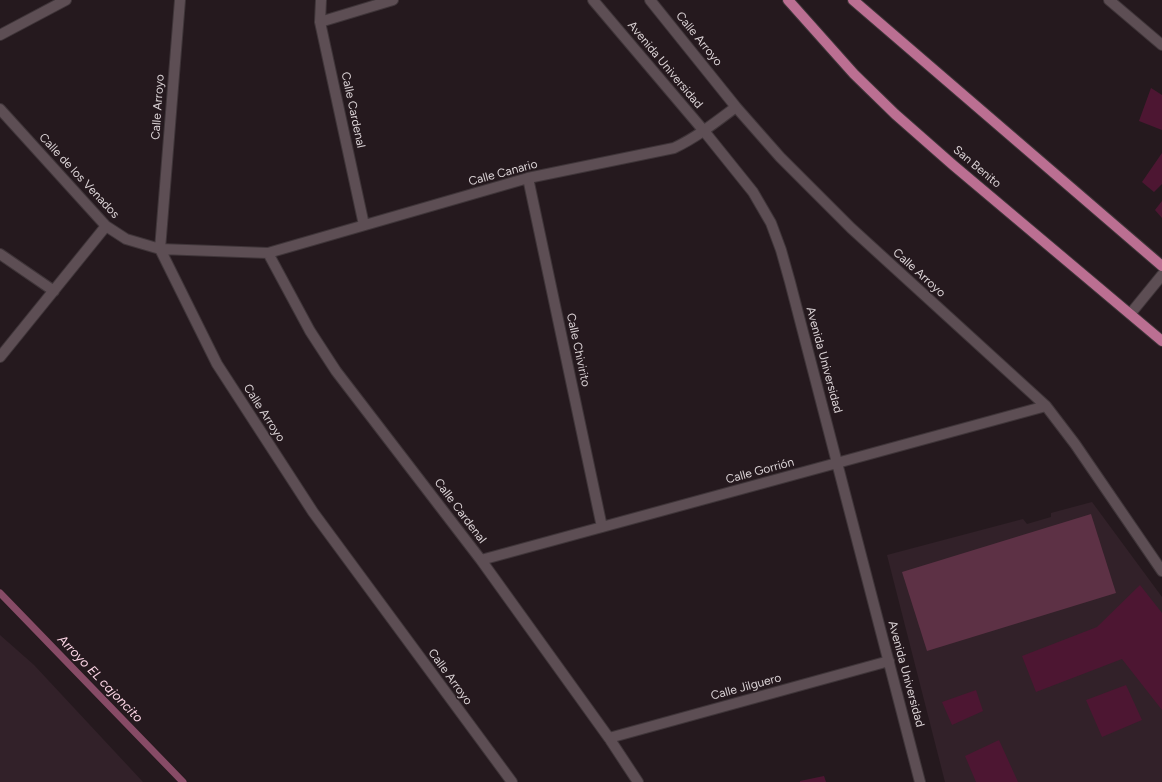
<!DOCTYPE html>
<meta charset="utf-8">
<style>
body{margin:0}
canvas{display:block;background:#25191e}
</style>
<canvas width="1162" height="782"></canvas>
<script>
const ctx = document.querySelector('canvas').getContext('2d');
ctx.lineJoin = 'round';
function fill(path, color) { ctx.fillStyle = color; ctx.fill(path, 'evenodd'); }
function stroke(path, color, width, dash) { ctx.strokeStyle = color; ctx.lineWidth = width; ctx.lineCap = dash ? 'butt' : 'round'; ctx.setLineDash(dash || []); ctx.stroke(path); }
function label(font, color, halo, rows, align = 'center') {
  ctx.font = font + ' Figtree,sans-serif'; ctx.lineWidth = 3; ctx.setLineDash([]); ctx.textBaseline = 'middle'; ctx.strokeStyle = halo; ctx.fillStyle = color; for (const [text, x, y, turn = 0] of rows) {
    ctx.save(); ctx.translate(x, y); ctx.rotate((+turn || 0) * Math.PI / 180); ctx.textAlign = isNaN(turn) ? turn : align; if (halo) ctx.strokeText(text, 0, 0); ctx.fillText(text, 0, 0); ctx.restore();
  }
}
const built = new Path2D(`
 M1092,502L1162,597V782H945L887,555L1023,519L1027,524L1051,517V513Z
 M0,635L34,665L143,782H0Z`);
const green = new Path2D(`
 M1091,514L1116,593L927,651L902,572Z`);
const stream = new Path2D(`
 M0,593L183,782`);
const building = new Path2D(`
 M1151,88L1162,95V130L1139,121Z
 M1162,153V184L1154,192L1142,182Z
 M1162,201V218L1155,210Z
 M1140,585L1162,613V710L1122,659L1036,692L1022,656L1097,627Z
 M1126,685L1142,720L1102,737L1086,700Z
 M976,690L983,711L952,725L942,702Z
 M999,740L1018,782H976L965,756Z
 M824,776L826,782H800V781Z`);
const minor = new Path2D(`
 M180,0L160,249L217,364L313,512L512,782
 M321,0L320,22L364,225
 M593,0L704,131L753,192L771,223L781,250L790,282L920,782
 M650,0L736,107L780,157L851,228L1046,406L1075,444L1162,571
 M1109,0L1162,45
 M320,22L393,0
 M0,35L66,0
 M0,109L106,226L126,239L160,249L268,253L528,178L674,148C697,137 716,122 736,107
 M528,178L602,527
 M268,253L310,331L336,371L481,560L609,738L638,782
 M0,254L54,291
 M1131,313L1162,275
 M0,357L106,226
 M481,560L1046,406
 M609,738L889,661`);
const major = new Path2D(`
 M788,0L854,74L895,114L953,165L1162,341
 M853,0L1162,266`);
const streetNames = [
 ["Calle Arroyo",699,39,51],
 ["Avenida Universidad",665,65,50],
 ["Calle Arroyo",158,107,-86],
 ["Calle Cardenal",353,110,78],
 ["San Benito",977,167,40],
 ["Calle Canario",503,173,-15],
 ["Calle de los Venados",79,176,47],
 ["Calle Arroyo",919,273,42],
 ["Calle Chivirito",578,350,78],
 ["Avenida Universidad",824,360,75],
 ["Calle Arroyo",264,413,57],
 ["Calle Gorrión",760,471,-15],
 ["Calle Cardenal",460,511,53],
 ["Avenida Universidad",906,674,75],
 ["Calle Arroyo",450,677,54],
 ["Calle Jilguero",746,687,-15]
];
const waterNames = [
 ["Arroyo EL cajoncito",100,679,46]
];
fill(built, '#322129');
fill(green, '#5d3145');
stroke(stream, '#874b66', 7);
fill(building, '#4d1632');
stroke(minor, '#3f3539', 12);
stroke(major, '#3f3539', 12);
stroke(minor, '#5d4e54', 10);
stroke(major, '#bb6f92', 10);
label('12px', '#dad2d5', '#25191e', streetNames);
label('italic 13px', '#fcd5e5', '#25191e', waterNames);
</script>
